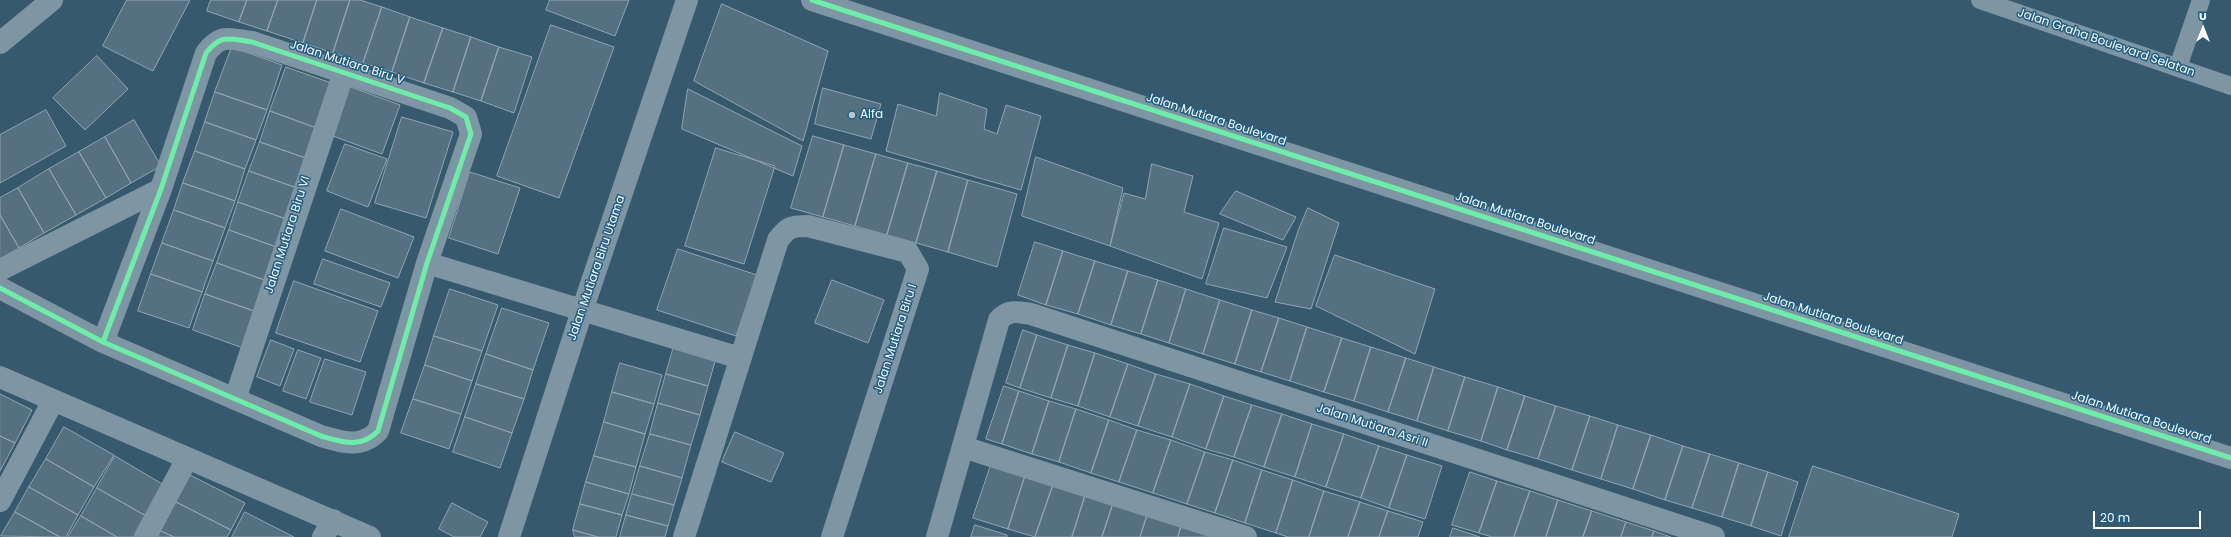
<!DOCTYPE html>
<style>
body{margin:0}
#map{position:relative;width:2231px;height:537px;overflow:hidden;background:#37596e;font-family:Poppins,sans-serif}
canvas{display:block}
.north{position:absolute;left:2183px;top:8px;width:40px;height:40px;-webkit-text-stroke:3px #215e84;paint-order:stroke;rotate:0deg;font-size:11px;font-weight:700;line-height:16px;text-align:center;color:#fff}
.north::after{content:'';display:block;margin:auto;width:14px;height:18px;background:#fff;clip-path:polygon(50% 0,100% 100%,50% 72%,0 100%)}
.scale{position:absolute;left:2093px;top:511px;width:108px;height:18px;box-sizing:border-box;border:2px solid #fff;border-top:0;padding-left:5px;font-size:12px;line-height:14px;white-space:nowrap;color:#fff;-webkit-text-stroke:3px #215e84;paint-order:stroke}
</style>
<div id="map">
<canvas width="2231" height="537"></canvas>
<div class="north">U</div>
<div class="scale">20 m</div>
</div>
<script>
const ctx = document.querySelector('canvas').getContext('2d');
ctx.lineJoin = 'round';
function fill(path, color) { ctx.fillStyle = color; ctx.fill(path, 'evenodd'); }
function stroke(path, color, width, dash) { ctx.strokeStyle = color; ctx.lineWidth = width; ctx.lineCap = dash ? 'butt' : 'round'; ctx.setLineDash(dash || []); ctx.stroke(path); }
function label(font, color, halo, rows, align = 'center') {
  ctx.font = font + ' Poppins,sans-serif'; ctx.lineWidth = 3; ctx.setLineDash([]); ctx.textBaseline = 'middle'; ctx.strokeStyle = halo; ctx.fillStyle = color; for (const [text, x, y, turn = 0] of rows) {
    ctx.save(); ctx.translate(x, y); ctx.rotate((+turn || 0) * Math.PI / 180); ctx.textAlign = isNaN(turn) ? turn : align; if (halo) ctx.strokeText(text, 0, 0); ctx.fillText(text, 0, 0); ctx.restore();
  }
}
const building = new Path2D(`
 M127,0H190L153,71L103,46Z
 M211,0H247L239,22L207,11Z
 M247,0H278L267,31L239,22Z
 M278,0H317L303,43L267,31Z
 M317,0H350L333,53L303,43Z
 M350,0H360L382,7L363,63L333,53Z
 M550,0H629L615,36L546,10Z
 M722,4L828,51L803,141L694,81Z
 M382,7L410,17L392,72L363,63Z
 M410,17L443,28L424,83L392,72Z
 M551,25L614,47L559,198L497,176Z
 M443,28L471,37L453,92L424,83Z
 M471,37L499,47L481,101L453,92Z
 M232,47L282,65L267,110L215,92Z
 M499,47L532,57L514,113L481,101Z
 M97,56L128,89L85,130L53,98Z
 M286,67L337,85L322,130L270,111Z
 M348,86L400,105L382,154L330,135Z
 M823,88L881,104L871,139L815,124Z
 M688,89L802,146L793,176L682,129Z
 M215,92L267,110L256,140L205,122Z
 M940,93L987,109L984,129L997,134L1006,105L1041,116L1021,190L886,151L898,104L936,116Z
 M46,110L66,146L0,183V135Z
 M270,111L322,130L311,160L260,142Z
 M402,117L453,132L426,218L375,203Z
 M134,120L161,166L131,183L105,137Z
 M205,122L256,140L245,169L195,151Z
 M813,136L844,145L823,217L791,208Z
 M105,137L131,183L106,198L79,152Z
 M260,142L311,160L300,189L249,171Z
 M345,144L387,159L368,207L327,191Z
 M844,145L876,154L855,226L823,217Z
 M716,148L775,166L744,264L685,246Z
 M195,151L245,169L235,201L183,183Z
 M79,152L106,198L76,215L49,169Z
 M876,154L908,163L887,235L855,226Z
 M1036,157L1123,188L1110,246L1022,216Z
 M908,163L937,171L916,243L887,235Z
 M1152,164L1193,176L1184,212L1219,223L1202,279L1110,246L1124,193L1145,199Z
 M49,169L76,215L44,233L18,188Z
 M249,171L300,189L289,220L238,202Z
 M937,171L968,180L948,252L916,243Z
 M470,172L520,188L498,254L449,238Z
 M968,180L1017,194L997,267L948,252Z
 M183,183L235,201L225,228L174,210Z
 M18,188L44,233L19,248L0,215V198Z
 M1236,191L1296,217L1283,240L1220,214Z
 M238,202L289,220L279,248L229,230Z
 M1308,208L1339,223L1311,309L1275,302L1298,231Z
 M341,209L414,237L398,278L325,251Z
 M174,210L225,228L213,261L162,243Z
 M0,215L19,248L0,259Z
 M1224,228L1287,247L1267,298L1206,284Z
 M229,230L279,248L267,281L217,263Z
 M1035,242L1063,251L1046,305L1018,295Z
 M162,243L213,261L202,292L151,274Z
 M678,249L757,275L736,336L657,310Z
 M1063,251L1095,261L1078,314L1046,305Z
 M1335,255L1435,289L1415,354L1316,306Z
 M323,259L390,283L381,307L314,284Z
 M1095,261L1128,271L1111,325L1078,314Z
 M217,263L267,281L257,312L205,294Z
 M1128,271L1158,280L1141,334L1111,325Z
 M151,274L202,292L189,328L138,311Z
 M832,280L884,300L868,343L815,323Z
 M1158,280L1186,289L1169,343L1141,334Z
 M294,281L378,311L360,362L276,333Z
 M450,289L498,305L482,351L434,336Z
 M1186,289L1220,300L1203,354L1169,343Z
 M205,294L257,312L243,348L193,330Z
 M1220,300L1252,310L1235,364L1203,354Z
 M502,308L549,323L533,370L486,354Z
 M1252,310L1279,318L1261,372L1235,364Z
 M1279,318L1307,327L1290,381L1261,372Z
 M1307,327L1342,338L1324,392L1290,381Z
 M1023,330L1037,335L1020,388L1006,383Z
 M1037,335L1068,345L1051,398L1020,388Z
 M434,336L482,351L472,381L425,365Z
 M1342,338L1371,347L1354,401L1324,392Z
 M271,340L294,349L280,386L257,377Z
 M1068,345L1095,353L1078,406L1051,398Z
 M674,346L716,358L708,386L666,374Z
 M1371,347L1406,358L1388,412L1354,401Z
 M298,350L321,358L306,399L283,391Z
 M1095,353L1128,364L1110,417L1078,406Z
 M486,354L533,370L524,399L476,384Z
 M1406,358L1434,367L1417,421L1388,412Z
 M325,359L366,372L352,415L310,402Z
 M620,363L662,375L654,404L612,392Z
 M1128,364L1156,374L1138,426L1110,417Z
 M425,365L472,381L461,414L413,399Z
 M1434,367L1465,377L1448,431L1417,421Z
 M666,374L708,386L700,415L658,403Z
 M1156,374L1190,384L1172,437L1138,426Z
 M1465,377L1498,387L1481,441L1448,431Z
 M476,384L524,399L512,433L465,417Z
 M1190,384L1224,396L1206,449L1172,437Z
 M1004,386L1019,391L1002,444L986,439Z
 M1498,387L1525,396L1507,450L1481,441Z
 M1019,391L1049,401L1032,454L1002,444Z
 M612,392L654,404L645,434L604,422Z
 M0,394L32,410L15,443L0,436Z
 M1224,396L1252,405L1234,457L1206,449Z
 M1525,396L1556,406L1538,459L1507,450Z
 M413,399L461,414L449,449L401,433Z
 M1049,401L1076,409L1059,462L1032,454Z
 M658,403L700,415L691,445L650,434Z
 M1252,405L1282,414L1264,467L1234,457Z
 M1556,406L1590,416L1572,470L1538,459Z
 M1076,409L1109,420L1091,473L1059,462Z
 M1282,414L1312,424L1295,477L1264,467Z
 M1590,416L1618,425L1601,479L1572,470Z
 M465,417L512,433L500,468L453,452Z
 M1109,420L1137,430L1119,482L1091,473Z
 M604,422L645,434L636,467L594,456Z
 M1312,424L1344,434L1326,487L1295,477Z
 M1618,425L1651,435L1633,489L1601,479Z
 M64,427L114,455L94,487L46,459Z
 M1137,430L1171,440L1153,493L1119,482Z
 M735,432L784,453L771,482L722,462Z
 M650,434L691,445L682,478L640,466Z
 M1344,434L1379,446L1361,498L1326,487Z
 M1651,435L1683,446L1665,500L1633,489Z
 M0,436L15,443L0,471Z
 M1171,440L1205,452L1187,504L1153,493Z
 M1379,446L1407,455L1389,508L1361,498Z
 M1683,446L1710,454L1692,508L1665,500Z
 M1205,452L1233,460L1215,513L1187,504Z
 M1710,454L1739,463L1722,517L1692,508Z
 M1407,455L1442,466L1425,519L1389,508Z
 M115,456L164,485L146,516L97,488Z
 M594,456L636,467L629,494L586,482Z
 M46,459L94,487L78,515L29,487Z
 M1233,460L1262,470L1245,523L1215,513Z
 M1739,463L1768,472L1751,526L1722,517Z
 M991,465L1025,476L1008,529L973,518Z
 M640,466L682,478L674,505L632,494Z
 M1813,466L1959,514L1952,537H1789Z
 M1262,470L1293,480L1276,533L1245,523Z
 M1470,472L1497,481L1479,533L1452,525Z
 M1768,472L1798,482L1781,536L1751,526Z
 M190,475L245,503L231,530L176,502Z
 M1025,476L1053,485L1035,537L1008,529Z
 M1293,480L1324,491L1309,537H1288L1276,533Z
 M1497,481L1530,491L1514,537H1492L1479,533Z
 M586,482L629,494L622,515L580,504Z
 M1053,485L1085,496L1072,537H1035Z
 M29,487L78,515L66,537H60L15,512Z
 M97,488L146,516L134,537H117L81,516Z
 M1324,491L1360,502L1348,537H1309Z
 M1530,491L1558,500L1546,537H1514Z
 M632,494L674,505L668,526L626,515Z
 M1085,496L1113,504L1102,537H1072Z
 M1558,500L1592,511L1583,537H1546Z
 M176,502L231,530L227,537H174L161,531Z
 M1360,502L1388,511L1379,537H1348Z
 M452,503L488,522L480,537H454L439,529Z
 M580,504L622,515L616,537H598L573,530Z
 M1113,504L1147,516L1140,537H1102Z
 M1388,511L1423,522L1418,537H1379Z
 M1592,511L1626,522L1621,537H1583Z
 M15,512L60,537L1,536Z
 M245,512L294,537H232Z
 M626,515L668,526L665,537H620Z
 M81,516L117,537H68Z
 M1147,516L1181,527L1178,537H1140Z
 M1626,522L1654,531L1652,537H1621Z
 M975,525L1007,535V537H971Z
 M1181,527L1209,536V537H1178Z
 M1453,528L1480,537H1450Z
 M573,530L598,537H575Z
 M161,531L174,537H158Z
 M1654,531L1671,537H1652Z`);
const service = new Path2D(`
 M1980,0L2231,86
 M2178,67L2201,0`);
const minor = new Path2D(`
 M812,0L2231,458
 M0,43L52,0
 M427,263L740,358
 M0,270L161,189
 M0,288L103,342L321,436C342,442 361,449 378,431L427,263L471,134L466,117L450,108L252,42C229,39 222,33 206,53L161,189L103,342
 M0,377L370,537
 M235,399L344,72
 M963,447L1246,537
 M0,501L53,401
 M145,537L187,459
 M323,537L333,520
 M509,537L582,311L687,0
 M684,537L778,240C788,227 791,226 808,226L908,252L918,269L832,537
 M937,537L999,320C1008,309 1018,312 1031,314L1714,537`);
const cycleway = new Path2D(`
 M812,0L2231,458
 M0,288L103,342L321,436C342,442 361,449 378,431L427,263L471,134L466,117L450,108L252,42C229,39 222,33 206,53L161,189L103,342`);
const markers = [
 [852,115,4,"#b9c5cc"]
];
const streetNames = [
 ["Jalan Graha Boulevard Selatan",2106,43,19],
 ["Jalan Mutiara Biru V",347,63,18],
 ["Jalan Mutiara Boulevard",1216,120,18],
 ["Jalan Mutiara Boulevard",1525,219,18],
 ["Jalan Mutiara Biru VI",288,235,-72],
 ["Jalan Mutiara Biru Utama",597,268,-71],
 ["Jalan Mutiara Boulevard",1833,319,18],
 ["Jalan Mutiara Biru I",896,339,-72],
 ["Jalan Mutiara Boulevard",2141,418,18],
 ["Jalan Mutiara Asri II",1372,426,18]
];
const poiNames = [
 ["Alfa",860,115]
];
fill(building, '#557080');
stroke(building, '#91a5b2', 1);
stroke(service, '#7e95a4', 18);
stroke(minor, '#7e95a4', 22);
stroke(cycleway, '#6deda7', 5);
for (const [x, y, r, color] of markers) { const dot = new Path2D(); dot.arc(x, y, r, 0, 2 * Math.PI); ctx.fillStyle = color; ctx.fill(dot); stroke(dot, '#215e84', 1.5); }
label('12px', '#fff', '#215e84', streetNames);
label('12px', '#fff', '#215e84', poiNames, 'left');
</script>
